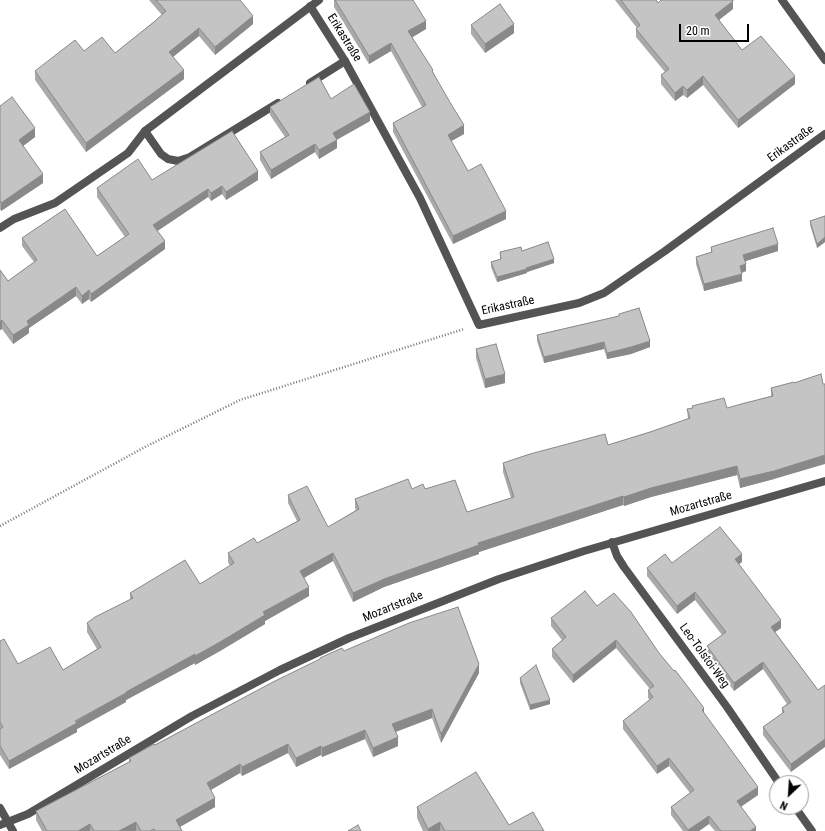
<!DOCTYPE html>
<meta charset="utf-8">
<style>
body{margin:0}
#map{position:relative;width:825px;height:831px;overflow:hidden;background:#fff;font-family:"Roboto Condensed",sans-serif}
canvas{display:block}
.north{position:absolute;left:769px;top:775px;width:40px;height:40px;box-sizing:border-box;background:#fff;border:1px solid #999;border-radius:50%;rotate:205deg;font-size:11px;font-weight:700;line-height:16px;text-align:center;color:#000}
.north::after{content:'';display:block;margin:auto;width:14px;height:18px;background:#000;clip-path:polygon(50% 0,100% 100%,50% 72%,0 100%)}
.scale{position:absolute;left:679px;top:24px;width:70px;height:18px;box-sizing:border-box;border:2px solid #000;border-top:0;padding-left:5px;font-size:12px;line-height:14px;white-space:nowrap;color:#000;-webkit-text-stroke:3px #fff;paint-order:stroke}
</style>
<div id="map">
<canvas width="825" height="831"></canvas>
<div class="north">N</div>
<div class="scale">20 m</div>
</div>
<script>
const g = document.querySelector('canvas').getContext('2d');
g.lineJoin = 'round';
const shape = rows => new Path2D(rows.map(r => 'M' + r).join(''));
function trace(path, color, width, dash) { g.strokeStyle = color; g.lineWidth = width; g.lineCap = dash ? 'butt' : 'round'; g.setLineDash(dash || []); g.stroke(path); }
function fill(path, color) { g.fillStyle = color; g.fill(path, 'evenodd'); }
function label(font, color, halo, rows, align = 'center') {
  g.font = font + ' "Roboto Condensed",sans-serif'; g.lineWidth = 4; g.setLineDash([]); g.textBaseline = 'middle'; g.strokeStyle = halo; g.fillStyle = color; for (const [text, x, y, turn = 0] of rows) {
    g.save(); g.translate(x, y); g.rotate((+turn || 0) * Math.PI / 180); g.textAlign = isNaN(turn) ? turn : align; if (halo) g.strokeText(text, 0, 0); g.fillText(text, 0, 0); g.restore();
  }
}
const path = shape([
 [0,526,145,447,240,400,464,329]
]);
const service = shape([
 [310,83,345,61],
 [145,131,161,154,168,159,178,161,190,157,278,103]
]);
const minor = shape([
 [310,6,345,61,420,198,479,325,579,303,604,293,665,251,825,134],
 [0,228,14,219,55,203,128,153,145,131,319,0],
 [612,542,617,556,624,567,727,707,779,783],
 [795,807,812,831],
 [0,808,13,831],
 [0,825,28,814,192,716,280,670,349,638,499,579,584,551,825,481]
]);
const tertiary = shape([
 [782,0,825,60]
]);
const wall = shape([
 [149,0,240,0,253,24,215,55,199,36,173,57,184,79,86,152,35,80,35,71,84,51,115,53,162,15],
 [334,0,413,0,426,29,412,37,433,72,464,134,451,141,468,171,506,219,453,244,393,132,393,123,422,107,391,51,369,64,334,7],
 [615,0,656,0,658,3,733,9,719,20,742,50,795,84,738,128,703,85,687,98,683,95,675,101,661,84,661,75,665,72,636,37,636,29,637,28],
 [471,25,514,33,485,53,471,34],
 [331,99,370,121,336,140,337,148,319,159,315,152,271,179,260,160,260,152,285,137,270,115,270,107],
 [0,106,35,137,23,146,43,183,1,211,0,209],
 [152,180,258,180,226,200,222,194,211,201,208,197,157,231,165,249,91,302,89,299,82,304,76,296,29,328,29,333,13,344,2,329,0,330,8,281,34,262,22,246,22,238,97,256,125,237,97,197,97,188],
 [825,216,825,242,817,248,810,225,810,221],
 [711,247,778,251,745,261,746,271,742,273,742,281,704,291,696,264,696,257,711,252],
 [522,251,554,263,527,272,527,273,497,282,491,267,491,262,500,259,500,252],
 [619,314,650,347,631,354,607,359,604,349,544,363,537,341,537,335,619,316],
 [476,349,505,383,485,388,476,358],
 [794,382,774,479,740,488,737,475,651,497,624,506,623,505,479,552,479,554,384,587,353,602,333,561,304,578,309,596,265,621,265,624,220,651,195,665,195,663,126,700,126,702,77,729,77,732,9,769,0,755,0,641,18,664,63,670,97,649,87,632,87,623,130,600,130,593,200,584,230,566,228,562,228,553,257,543,297,521,288,503,288,495,328,527,356,510,355,508,355,499,412,489,425,489,467,512,511,498,503,472,503,463,608,445,650,432,688,419,687,409,727,408,771,396,771,388],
 [742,562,739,564,781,628,775,632,818,690,791,772,763,735,763,727,782,714,782,708,787,704,763,669,734,691,707,654,707,646,722,635,695,600,677,614,647,576,647,568,672,563],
 [597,606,659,653,704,714,758,795,741,807,756,831,715,831,709,824,699,831,683,831,671,815,671,807,690,793,669,766,657,774,623,729,623,721,650,700,648,698,648,690,650,689,616,648,573,683,552,657,552,649,562,640,551,626,551,618],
 [344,651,479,673,441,743,432,718,396,732,398,746,373,757,365,739,322,757,321,755,296,767,288,753,242,776,240,773,211,790,215,807,180,827,182,831,42,831,36,820,36,811,129,762,129,758,320,660,320,658],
 [520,678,550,704,530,710,520,683],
 [417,807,509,825,544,831,423,831,417,818]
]);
const shadedWall = shape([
 [733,1,733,9,715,23,715,15],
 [253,16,253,24,215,55,215,47],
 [426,21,426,29,408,40,408,31],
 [514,24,514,33,485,53,485,44],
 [199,28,199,36,169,60,169,52],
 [391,43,391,51,369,64,369,56],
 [184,70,184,79,86,152,86,143],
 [703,76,703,85,687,98,687,90],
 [795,76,795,84,738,128,738,120],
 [683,86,683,95,675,101,675,93],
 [370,112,370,121,333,142,333,133],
 [464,125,464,134,448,143,448,135],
 [35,128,35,137,19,149,19,140],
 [337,140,337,148,319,159,319,150],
 [315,144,315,152,271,179,271,170],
 [258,171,258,180,226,200,226,192],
 [43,174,43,183,1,211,1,203],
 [222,186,222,194,211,201,211,193],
 [208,189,208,197,153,234,153,225],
 [506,211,506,219,453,244,453,236],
 [825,237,825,242,817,248,817,244],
 [165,241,165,249,91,302,91,294],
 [778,244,778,251,743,262,743,255],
 [554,259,554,263,527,272,527,273,497,282,497,277],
 [746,264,746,271,740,273,740,266],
 [742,274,742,281,704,291,704,284],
 [76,287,76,296,29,328,29,333,13,344,13,335,27,321],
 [89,290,89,299,82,304,82,296],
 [2,320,2,329,0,330,0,322],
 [650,341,650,347,631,354,607,359,607,353],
 [604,342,604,349,544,363,544,357],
 [505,374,505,383,485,388,485,379],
 [825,455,825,464,774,479,740,488,740,479],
 [737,466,737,475,651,497,624,506,624,497,651,488],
 [623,496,623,505,479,552,479,554,384,587,353,602,353,593,384,579,478,543],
 [333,553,333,561,300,580,300,571],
 [742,554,742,562,735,567,735,559],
 [309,587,309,596,265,621,265,624,220,651,195,665,195,656,263,612],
 [695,592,695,600,677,614,677,606],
 [781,620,781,628,771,635,771,627],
 [616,640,616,648,573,683,573,675],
 [195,654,195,663,126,700,126,702,77,729,77,732,9,769,9,761,126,692],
 [763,662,763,669,734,691,734,683],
 [479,664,479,673,441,743,441,734],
 [550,700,550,704,530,710,530,705],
 [704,708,704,716,702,710],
 [432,709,432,718,392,733,392,724],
 [365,730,365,739,322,757,322,748],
 [398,737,398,746,373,757,373,748],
 [825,739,825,747,791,772,791,764],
 [288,744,288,753,242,776,242,767],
 [321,746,321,755,296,767,296,758],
 [669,758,669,766,657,774,657,766],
 [240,764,240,773,207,792,207,783],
 [758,787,758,795,737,809,737,801],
 [215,798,215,807,176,829,176,820],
 [709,816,709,824,699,831,688,831,688,830],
 [136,822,136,831,119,831],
 [440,822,440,831,428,831,428,829],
 [90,824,90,831,78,831],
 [756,827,756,831,750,831]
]);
const building = shape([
 [156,0,240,0,253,16,215,47,199,28,169,52,184,70,86,143,35,71,75,40,84,51,102,37,115,53,154,22,166,11,156,0],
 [335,0,413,0,426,21,408,31,433,70,432,71,451,104,464,125,448,135,468,171,481,164,506,211,453,236,393,123,426,105,391,43,369,56,335,0],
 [621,0,656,0,658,3,661,0,733,0,733,1,715,15,742,50,761,36,795,76,738,120,703,76,687,90,683,86,675,93,661,75,669,69,636,29,640,25,621,0],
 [500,4,514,24,485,44,471,25,500,4],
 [319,77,331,99,354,84,370,112,333,133,337,140,319,150,315,144,271,170,260,152,289,135,270,107,319,77],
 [12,97,35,128,19,140,43,174,1,203,0,200,0,106,12,97],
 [232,131,258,171,226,192,222,186,211,193,208,189,153,225,165,241,91,294,89,290,82,296,76,287,27,321,29,325,13,335,2,320,0,322,0,270,8,281,37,260,22,238,65,209,97,256,129,234,97,188,138,159,152,180,232,131],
 [825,216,825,237,817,244,810,221,825,216],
 [773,228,778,244,743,255,746,264,740,266,742,274,704,284,696,257,712,252,711,247,773,228],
 [548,242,554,259,526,268,527,269,497,277,491,262,501,259,500,252,521,247,522,251,548,242],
 [639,308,650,341,631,347,607,353,604,342,544,357,537,335,619,316,619,314,639,308],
 [496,344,505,374,485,379,476,349,496,344],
 [821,374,823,384,825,384,825,455,774,471,740,479,737,466,651,488,624,497,623,496,478,543,479,545,384,579,353,593,333,553,300,571,309,587,263,612,265,615,220,642,195,656,195,654,126,692,126,693,75,721,77,723,9,761,0,746,0,729,3,727,0,722,0,641,4,639,18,664,50,647,63,670,101,647,87,623,95,617,133,598,130,593,185,560,200,584,234,563,228,553,254,538,257,543,300,520,288,495,307,486,328,527,359,509,355,499,408,479,412,489,423,484,425,489,455,480,467,512,514,497,503,463,530,454,605,434,608,445,650,432,690,418,687,409,693,408,692,406,724,398,727,408,745,403,773,396,771,388,794,382,794,383,821,374],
 [720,527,742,554,735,559,781,620,771,627,818,690,825,685,825,739,791,764,763,727,784,712,782,708,791,702,763,662,734,683,707,646,726,632,695,592,677,606,647,568,665,554,672,563,720,527],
 [585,591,597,606,614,593,631,612,659,653,674,671,675,670,704,708,702,710,758,787,737,801,756,827,750,831,721,831,709,816,688,830,671,807,694,790,669,758,657,766,623,721,653,697,648,690,654,686,616,640,573,675,552,649,566,637,551,618,585,591],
 [458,607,479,664,441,734,432,709,392,724,398,737,373,748,365,730,322,748,321,746,296,758,288,744,242,767,240,764,207,783,215,798,176,820,182,831,155,831,154,829,150,831,141,831,136,822,119,831,94,831,90,824,78,831,47,831,36,811,131,761,129,758,154,744,155,745,273,682,320,659,320,658,342,648,344,651,409,623,458,607],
 [536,665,550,700,530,705,520,678,536,665],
 [476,772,509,825,533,812,544,831,445,831,440,822,428,829,417,807,476,772],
 [358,825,361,831,348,831,358,825]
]);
const streetNames = [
 ["Erikastraße",344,38,58],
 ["Erikastraße",791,144,-36],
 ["Erikastraße",508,306,-12],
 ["Mozartstraße",701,504,-16],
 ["Mozartstraße",393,607,-22],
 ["Leo-Tolstoi-Weg",704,656,54],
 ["Mozartstraße",103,755,-31]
];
trace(path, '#767676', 2.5, [1, 2]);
trace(service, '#545454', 8);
trace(minor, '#545454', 8);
trace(tertiary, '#545454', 8);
fill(wall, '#a9a9a9');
fill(shadedWall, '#898989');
fill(building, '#c4c4c4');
trace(building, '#898989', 1);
label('12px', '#000', '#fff', streetNames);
</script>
